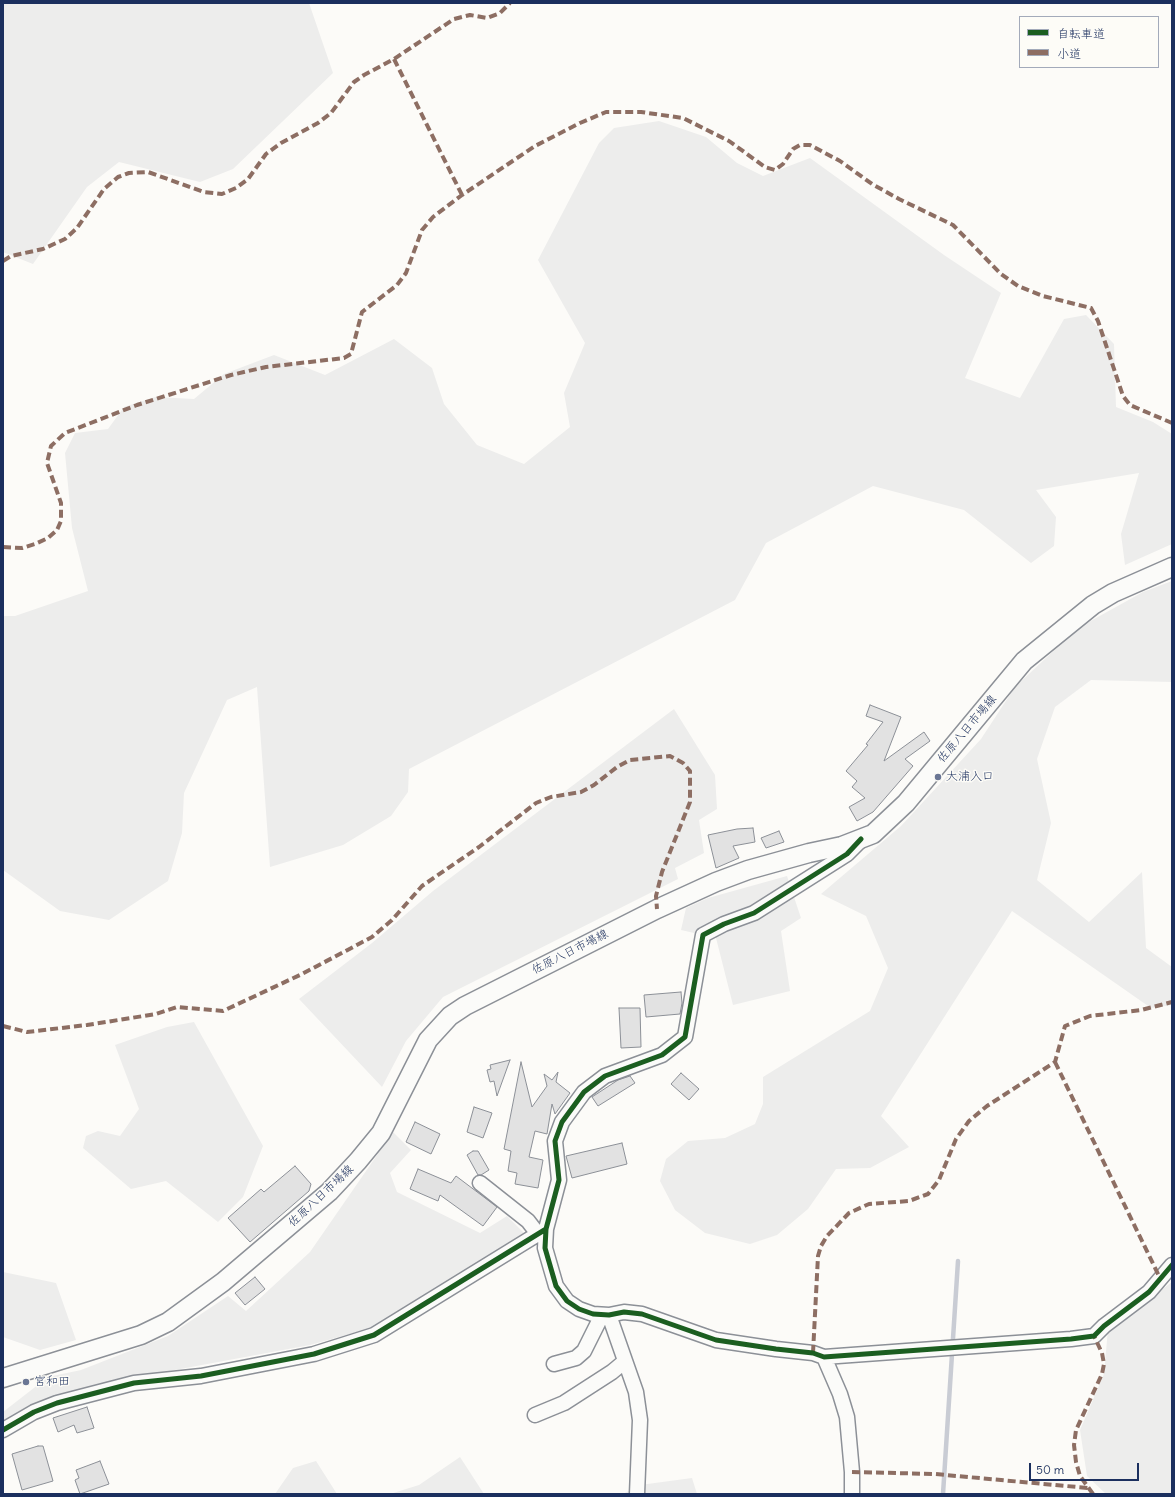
<!DOCTYPE html>
<meta charset="utf-8">
<style>
body{margin:0}
#map{position:relative;width:1175px;height:1497px;overflow:hidden;background:#fcfbf8;font-family:Delius,"Klee One",sans-serif}
canvas{display:block}
.frame{position:absolute;inset:0;border:4px solid #1b2f5e;pointer-events:none}
.legend{position:absolute;left:1019px;top:16px;width:140px;height:52px;box-sizing:border-box;background:#fdfcf7;border:1px solid #a3aaba;margin:0;padding:5px 7px;list-style:none;font-size:12px;color:#1b2f5e}
.legend li{display:flex;align-items:center;gap:8px;height:20px}
.legend b{width:20px;border:1px solid #a3aaba}
.scale{position:absolute;left:1029px;top:1463px;width:110px;height:18px;box-sizing:border-box;border:2px solid #1b2f5e;border-top:0;padding-left:5px;font-size:12px;line-height:14px;white-space:nowrap;color:#1b2f5e;-webkit-text-stroke:3px #fdfcf7;paint-order:stroke}
</style>
<div id="map">
<canvas width="1175" height="1497"></canvas>
<div class="frame"></div>
<ul class="legend">
<li><b style="height:5px;background:#1b5e20"></b>自転車道</li>
<li><b style="height:5px;background:#8d6e63"></b>小道</li>
</ul>
<div class="scale">50 m</div>
</div>
<script>
const g = document.querySelector('canvas').getContext('2d');
g.lineJoin = 'round';
function fill(path, color) { g.fillStyle = color; g.fill(path, 'evenodd'); }
const shape = rows => new Path2D(rows.map(r => 'M' + r).join(''));
function trace(path, color, width, dash) { g.strokeStyle = color; g.lineWidth = width; g.lineCap = dash ? 'butt' : 'round'; g.setLineDash(dash || []); g.stroke(path); }
function label(font, color, halo, rows, align = 'center') {
  g.font = font + ' Delius,"Klee One",sans-serif'; g.lineWidth = 3; g.setLineDash([]); g.textBaseline = 'middle'; g.strokeStyle = halo; g.fillStyle = color; for (const [text, x, y, turn = 0] of rows) {
    g.save(); g.translate(x, y); g.rotate((+turn || 0) * Math.PI / 180); g.textAlign = isNaN(turn) ? turn : align; if (halo) g.strokeText(text, 0, 0); g.fillText(text, 0, 0); g.restore();
  }
}
const green = shape([
 [3,3,309,3,333,73,233,169,200,182,119,162,87,187,33,264,3,252],
 [659,121,706,137,737,163,763,176,810,158,944,255,1001,293,965,378,1020,398,1064,319,1086,315,1114,344,1116,407,1153,422,1172,434,1172,544,1125,565,1121,534,1139,473,1036,490,1056,517,1054,546,1031,563,964,510,873,486,766,543,735,600,409,769,408,792,391,816,343,845,270,867,257,687,227,700,184,793,182,833,168,881,109,920,60,911,3,870,3,616,15,616,88,591,72,528,65,453,75,433,108,429,124,407,155,397,194,399,224,374,274,355,325,375,394,339,432,368,444,404,477,445,524,464,570,427,564,393,585,343,538,260,599,143,614,128],
 [1172,581,1172,682,1091,680,1055,707,1037,759,1051,823,1037,880,1089,922,1142,872,1146,948,1172,967,1172,1005,1151,1008,1012,911,881,1116,909,1147,870,1168,836,1169,808,1209,777,1235,750,1244,705,1233,675,1210,660,1181,666,1159,688,1141,725,1138,755,1124,763,1104,763,1077,870,1011,888,968,866,916,821,894,901,826,981,739,1015,687,1078,628,1143,592],
 [674,709,715,775,717,809,699,820,704,853,675,868,678,879,443,997,406,1041,382,1087,299,999,372,943,433,891],
 [787,876,801,918,781,931,790,991,733,1005,716,938,681,930,686,908,708,898],
 [194,1022,263,1146,243,1197,218,1222,166,1181,131,1189,83,1148,86,1136,98,1131,120,1136,139,1109,115,1045,167,1027],
 [393,1132,411,1150,390,1173,397,1192,480,1233,507,1216,525,1234,375,1327,310,1345,137,1377,3,1425,3,1412,48,1377,81,1370,168,1336,228,1296,246,1311,310,1252],
 [3,1272,56,1283,76,1340,40,1350,3,1337],
 [1172,1282,1172,1494,1106,1494,1087,1476,1080,1430,1104,1374,1108,1329],
 [460,1457,484,1494,390,1494,419,1485],
 [316,1461,337,1494,275,1494,293,1468],
 [692,1478,697,1494,623,1494,640,1485]
]);
const stream = shape([
 [943,1494,958,1261]
]);
const building = shape([
 [870,705,901,717,884,761,924,732,930,741,905,759,913,766,873,812,857,821,849,807,865,798,852,787,857,781,846,771,868,745,866,744,883,722,866,716,870,705],
 [753,828,755,842,733,846,739,858,716,868,708,835,737,829,753,828],
 [779,831,784,842,766,848,761,838,779,831],
 [681,992,682,1003,680,1014,646,1017,644,995,681,992],
 [619,1008,640,1008,641,1047,621,1048,619,1008],
 [510,1060,497,1096,494,1081,490,1082,487,1070,491,1069,490,1065,510,1060],
 [521,1062,532,1107,547,1086,544,1074,552,1080,558,1072,556,1082,570,1093,555,1114,552,1104,547,1134,535,1131,529,1157,543,1160,538,1188,515,1184,517,1173,508,1171,511,1151,504,1149,521,1062],
 [681,1073,699,1089,689,1100,671,1084,681,1073],
 [630,1076,635,1083,598,1106,592,1097,618,1080,630,1076],
 [474,1107,492,1113,483,1138,467,1132,474,1107],
 [415,1122,440,1134,431,1154,406,1142,415,1122],
 [622,1143,627,1164,572,1178,566,1156,622,1143],
 [473,1151,478,1151,489,1170,481,1175,478,1175,467,1155,473,1151],
 [295,1166,311,1184,309,1191,250,1242,228,1218,261,1189,264,1192,295,1166],
 [418,1169,451,1183,456,1176,497,1207,483,1226,440,1195,438,1201,410,1189,418,1169],
 [255,1277,265,1289,245,1305,235,1293,255,1277],
 [87,1407,94,1428,77,1433,74,1425,58,1432,53,1418,87,1407],
 [38,1446,43,1446,53,1481,22,1490,12,1454,38,1446],
 [100,1461,109,1484,80,1494,75,1480,79,1478,76,1470,100,1461]
]);
const minor = shape([
 [861,840,847,854,754,913,724,924,703,935,685,1037,662,1055,605,1076,584,1092,562,1122,555,1141,559,1180,546,1229,545,1248,556,1286,567,1301,579,1309,593,1314,609,1315,624,1312,642,1314,716,1340,776,1349,813,1353,824,1357,1071,1339,1094,1336,1104,1326,1149,1292,1172,1265],
 [480,1183,528,1221,538,1234],
 [609,1315,636,1392,640,1420,637,1494],
 [824,1357,840,1394,847,1417,852,1472,852,1494],
 [554,1364,576,1358,584,1351,602,1315],
 [535,1415,564,1403,612,1372,624,1362],
 [3,1430,34,1412,57,1403,134,1383,201,1376,314,1354,374,1335,546,1229]
]);
const major = shape([
 [3,1378,141,1335,168,1322,223,1282,329,1192,358,1161,381,1133,428,1040,450,1016,465,1006,657,909,716,882,748,870,809,853,842,846,873,834,906,803,1024,661,1093,605,1113,593,1172,567]
]);
const quiet = shape([
 [394,59,462,195],
 [3,261,11,256,43,249,65,239,77,228,104,189,118,177,129,173,148,172,204,192,222,194,236,188,248,179,266,154,281,143,318,123,331,113,354,82,364,75,394,59,454,19,470,15,487,18,500,13,510,3],
 [3,547,22,548,35,544,48,538,57,530,61,521,61,503,47,463,51,446,65,433,137,405,231,375,266,367,344,358,351,354,362,312,397,285,406,273,422,230,433,217,462,195,535,146,580,123,606,112,641,112,683,118,729,141,765,167,775,170,783,164,793,149,800,145,810,145,840,161,872,184,899,199,953,225,1001,274,1018,286,1043,296,1091,308,1098,321,1123,396,1130,405,1172,423],
 [3,1026,27,1032,87,1025,156,1014,177,1007,223,1011,302,974,372,937,392,920,422,886,479,847,536,803,551,797,581,792,594,785,617,767,630,760,670,756,683,763,690,771,690,802,662,872,656,896,657,909],
 [1055,1062,1160,1278],
 [813,1353,818,1256,821,1246,827,1236,849,1213,869,1204,909,1201,928,1194,939,1180,956,1139,969,1121,987,1106,1055,1062,1065,1026,1090,1016,1141,1010,1172,1002],
 [852,1472,935,1474,1088,1488],
 [1093,1494,1080,1476,1076,1462,1074,1445,1076,1430,1102,1374,1104,1364,1102,1353,1094,1336]
]);
const cycleway = shape([
 [861,839,847,854,754,913,724,924,703,935,685,1037,662,1055,605,1076,584,1092,562,1122,555,1141,559,1180,546,1229,545,1248,556,1286,567,1301,579,1309,593,1314,609,1315,624,1312,642,1314,716,1340,776,1349,813,1353,824,1357,1071,1339,1094,1336,1104,1326,1149,1292,1172,1265],
 [3,1430,34,1412,57,1403,134,1383,201,1376,314,1354,374,1335,546,1229]
]);
const markers = [
 [938,777,4,"#6a7694"],
 [26,1382,4,"#6a7694"]
];
const streetNames = [
 ["佐原八日市場線",967,729,-50],
 ["佐原八日市場線",570,952,-27],
 ["佐原八日市場線",321,1196,-43]
];
const poiNames = [
 ["大浦入口",946,777],
 ["宮和田",34,1382]
];
fill(green, '#ededec');
trace(stream, '#c9ccd4', 4.5);
fill(building, '#e2e2e2');
trace(building, '#8c9097', 1);
trace(minor, '#8c9097', 17);
trace(major, '#8c9097', 21);
trace(minor, '#fbfbf9', 14);
trace(major, '#fbfbf9', 18);
trace(quiet, '#8d6e63', 4, [8, 4]);
trace(cycleway, '#1b5e20', 5);
for (const [x, y, r, color] of markers) { const dot = new Path2D(); dot.arc(x, y, r, 0, 2 * Math.PI); g.fillStyle = color; g.fill(dot); trace(dot, '#fdfcf7', 1.5); }
label('12px', '#1b2f5e', '#fdfcf7', streetNames);
label('12px', '#1b2f5e', '#fdfcf7', poiNames, 'left');
</script>
